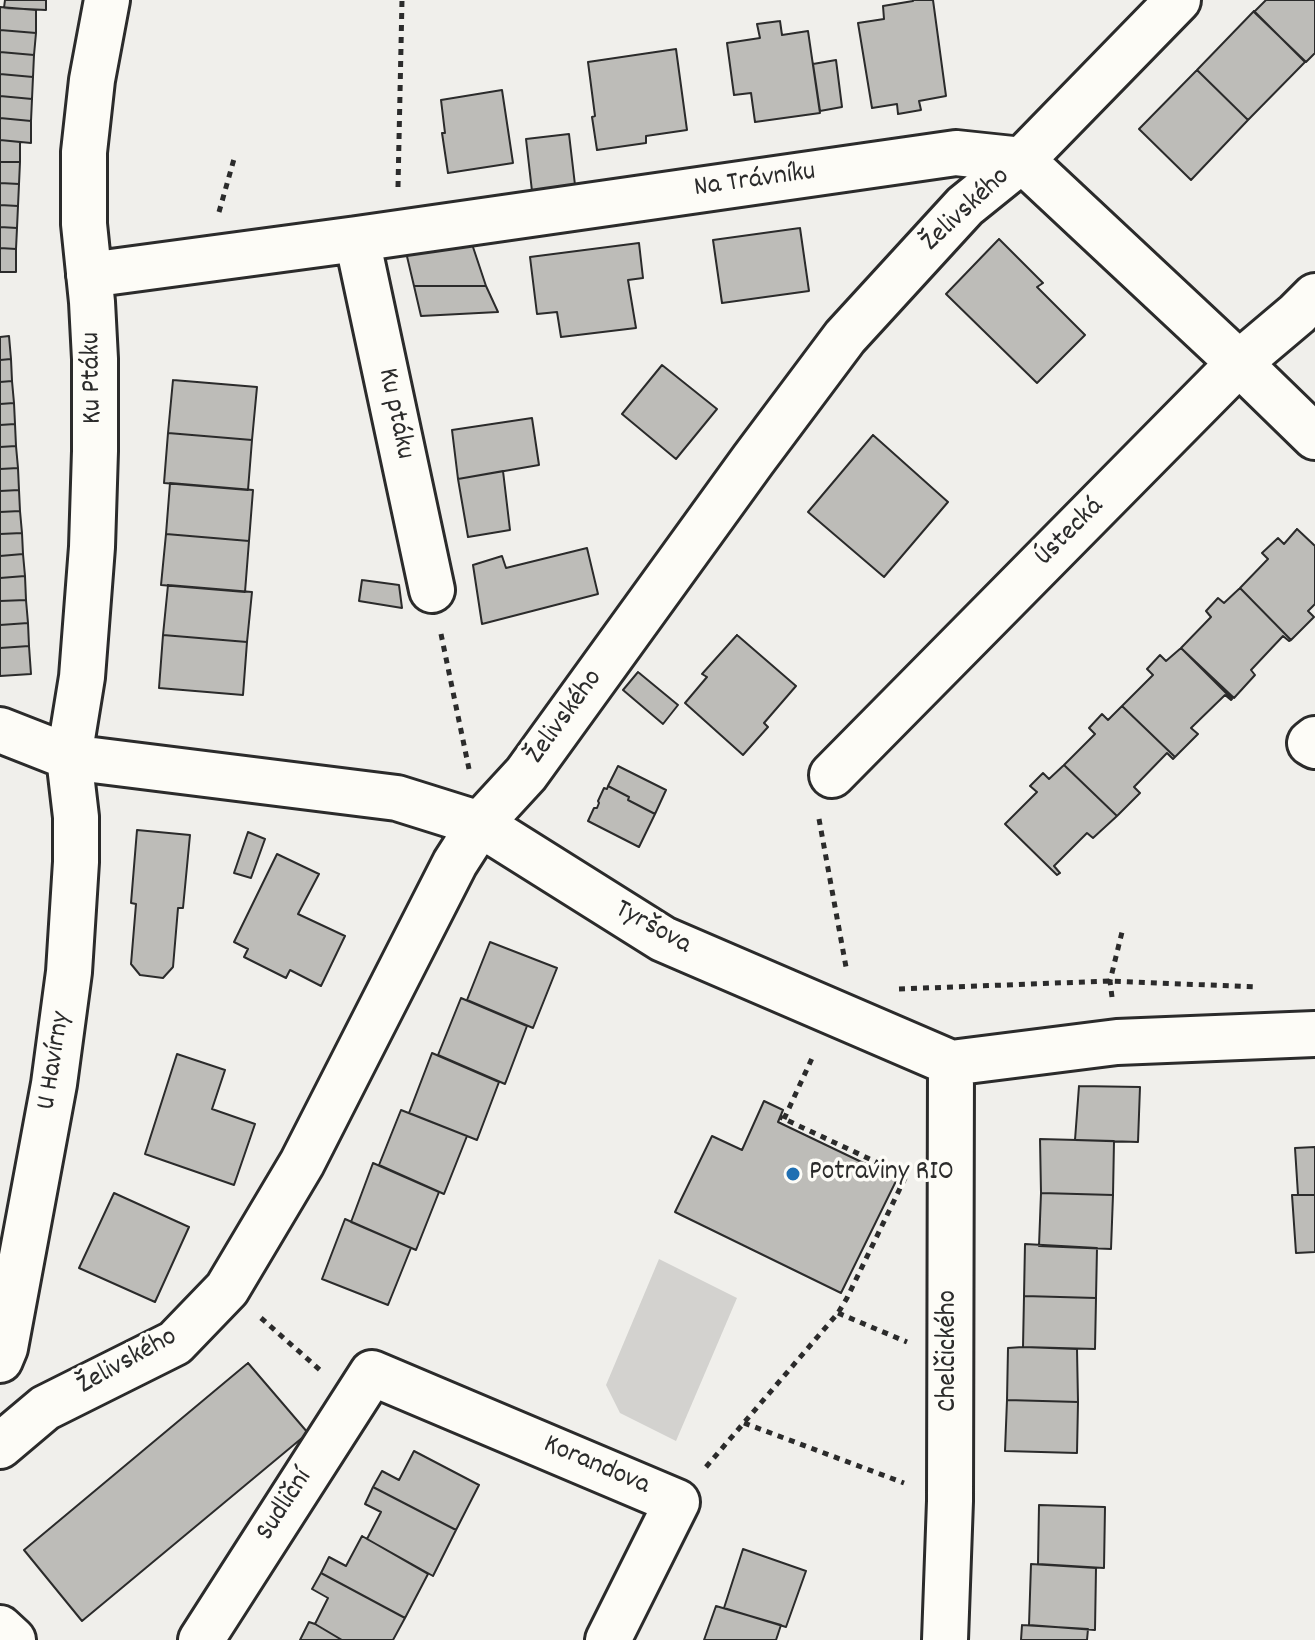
<!DOCTYPE html>
<meta charset="utf-8">
<style>
body{margin:0}
canvas{display:block;background:#f0efeb}
</style>
<canvas width="1315" height="1640"></canvas>
<script>
const g = document.querySelector('canvas').getContext('2d');
g.lineJoin = 'round';
function fill(path, color) { g.fillStyle = color; g.fill(path, 'evenodd'); }
const shape = rows => new Path2D(rows.map(r => 'M' + r).join(''));
function trace(path, color, width, dash) { g.strokeStyle = color; g.lineWidth = width; g.lineCap = dash ? 'butt' : 'round'; g.setLineDash(dash || []); g.stroke(path); }
function label(font, color, halo, rows, align = 'center') {
  g.font = font + ' Dekko,sans-serif'; g.lineWidth = 7; g.setLineDash([]); g.textBaseline = 'middle'; g.strokeStyle = halo; g.fillStyle = color; for (const [text, x, y, turn = 0] of rows) {
    g.save(); g.translate(x, y); g.rotate((+turn || 0) * Math.PI / 180); g.textAlign = isNaN(turn) ? turn : align; if (halo) g.strokeText(text, 0, 0); g.fillText(text, 0, 0); g.restore();
  }
}
const green = shape([
 [659,1259,737,1298,676,1441,620,1413,606,1385]
]);
const building = shape([
 [5,0,46,0,46,10,4,8,5,0],
 [913,0,933,0,946,96,919,101,921,110,898,114,897,104,872,108,858,23,884,19,883,6,913,1,913,0],
 [1266,0,1315,0,1315,53,1306,62,1254,12,1266,0],
 [0,7,36,10,36,33,0,30,0,7],
 [1254,11,1305,62,1248,120,1197,70,1254,11],
 [780,21,782,35,808,31,820,113,755,122,751,93,734,95,727,43,760,38,757,24,780,21],
 [0,30,36,33,34,55,0,52,0,30],
 [676,49,687,130,646,136,646,143,597,150,592,117,595,116,588,62,676,49],
 [0,52,34,55,33,77,0,74,0,52],
 [836,60,842,107,820,111,813,64,836,60],
 [1197,70,1248,120,1191,180,1139,129,1197,70],
 [0,74,33,77,32,99,0,96,0,74],
 [502,90,513,163,448,173,442,133,445,133,441,100,502,90],
 [0,96,32,99,31,121,0,118,0,96],
 [0,118,31,121,31,143,0,140,0,118],
 [569,134,575,185,532,191,526,139,569,134],
 [0,140,20,142,20,162,0,162,0,140],
 [0,162,20,162,19,184,0,183,0,162],
 [0,183,19,184,18,206,0,205,0,183],
 [0,205,18,206,17,228,0,227,0,205],
 [0,227,17,228,16,249,0,248,0,227],
 [800,228,809,291,722,303,713,240,800,228],
 [470,238,486,286,414,286,405,248,470,238],
 [999,239,1043,283,1037,287,1085,335,1037,383,946,294,999,239],
 [639,243,643,278,628,280,636,328,561,337,557,312,537,314,530,257,639,243],
 [0,248,16,249,16,272,0,272,0,248],
 [414,286,486,286,498,312,421,316,414,286],
 [9,336,11,359,0,360,0,337,9,336],
 [11,359,12,381,0,382,0,360,11,359],
 [662,365,717,409,676,459,622,414,662,365],
 [173,380,257,387,252,440,168,433,173,380],
 [12,381,14,403,0,404,0,382,12,381],
 [14,403,15,424,0,425,0,404,14,403],
 [532,418,539,465,458,479,452,430,532,418],
 [15,424,16,446,0,447,0,425,15,424],
 [168,433,252,440,248,490,164,483,168,433],
 [873,435,948,502,884,577,808,512,873,435],
 [16,446,18,468,0,469,0,447,16,446],
 [18,468,19,490,0,491,0,469,18,468],
 [503,471,510,530,468,537,458,479,503,471],
 [170,483,253,490,249,541,166,534,170,483],
 [19,490,20,511,0,512,0,491,19,490],
 [20,511,22,533,0,534,0,512,20,511],
 [1297,529,1315,546,1315,604,1308,611,1314,617,1291,640,1240,588,1268,559,1262,553,1278,538,1284,544,1297,529],
 [22,533,23,554,0,556,0,534,22,533],
 [166,534,249,541,245,592,161,585,166,534],
 [587,548,598,594,482,624,473,565,502,556,506,568,587,548],
 [23,554,25,576,0,578,0,556,23,554],
 [25,576,26,600,0,601,0,578,25,576],
 [362,580,399,585,402,608,359,601,362,580],
 [168,585,252,592,247,642,163,635,168,585],
 [1240,588,1291,640,1289,641,1283,636,1251,670,1255,675,1234,698,1181,648,1211,617,1206,611,1218,598,1224,603,1240,588],
 [26,600,28,623,0,625,0,601,26,600],
 [28,623,29,646,0,648,0,625,28,623],
 [163,635,247,642,243,695,159,688,163,635],
 [737,635,796,686,764,723,768,727,743,755,685,703,707,677,702,674,737,635],
 [29,646,31,674,0,676,0,648,29,646],
 [1181,648,1232,699,1231,700,1225,695,1191,728,1198,734,1175,757,1122,706,1153,675,1147,669,1160,655,1166,661,1181,648],
 [638,672,678,705,663,724,623,690,638,672],
 [1122,706,1175,757,1173,759,1167,753,1134,787,1140,793,1117,816,1064,765,1095,734,1089,728,1102,714,1108,720,1122,706],
 [1064,765,1117,816,1093,838,1087,833,1054,866,1060,873,1057,875,1005,824,1037,792,1030,786,1043,773,1049,779,1064,765],
 [618,766,666,790,655,814,628,800,629,797,608,786,618,766],
 [608,786,629,797,628,800,655,814,639,847,588,821,594,808,597,808,599,803,598,801,604,788,607,789,608,786],
 [137,830,190,835,183,908,178,908,173,967,163,978,140,975,131,964,136,904,131,903,137,830],
 [248,832,265,839,251,878,234,873,248,832],
 [277,854,319,874,298,914,345,936,321,986,290,970,286,978,244,957,248,949,234,942,277,854],
 [490,942,557,968,533,1028,467,1000,490,942],
 [461,998,527,1026,505,1084,438,1055,461,998],
 [432,1053,499,1082,477,1140,409,1113,432,1053],
 [177,1054,225,1070,212,1109,255,1124,234,1185,145,1154,177,1054],
 [1079,1086,1140,1087,1138,1142,1075,1140,1079,1086],
 [764,1101,783,1110,778,1122,897,1179,841,1293,675,1212,712,1136,742,1150,764,1101],
 [401,1110,467,1136,444,1194,379,1165,401,1110],
 [1040,1139,1114,1141,1113,1195,1041,1193,1040,1139],
 [1315,1147,1315,1195,1298,1195,1295,1148,1315,1147],
 [373,1163,439,1192,416,1250,351,1222,373,1163],
 [114,1193,189,1227,155,1302,79,1268,114,1193],
 [1041,1193,1113,1195,1111,1249,1039,1246,1041,1193],
 [1292,1195,1315,1195,1315,1252,1296,1253,1292,1195],
 [345,1219,411,1248,388,1305,322,1279,345,1219],
 [1025,1244,1097,1248,1096,1298,1024,1296,1025,1244],
 [1024,1296,1096,1298,1095,1349,1023,1347,1024,1296],
 [1023,1347,1077,1349,1078,1402,1007,1400,1008,1348,1023,1347],
 [248,1363,308,1433,82,1621,24,1550,248,1363],
 [1007,1400,1078,1402,1077,1453,1005,1451,1007,1400],
 [414,1451,479,1485,456,1530,373,1487,382,1471,399,1480,414,1451],
 [373,1487,456,1530,433,1576,367,1539,381,1512,365,1504,373,1487],
 [1039,1505,1105,1507,1104,1568,1038,1564,1039,1505],
 [362,1536,428,1574,405,1618,321,1573,329,1557,346,1566,362,1536],
 [743,1549,806,1571,786,1627,724,1608,743,1549],
 [1031,1564,1096,1568,1095,1630,1029,1625,1031,1564],
 [321,1573,405,1618,393,1640,342,1640,315,1624,328,1598,312,1589,321,1573],
 [716,1606,781,1625,776,1640,704,1640,716,1606],
 [309,1622,315,1624,342,1640,300,1640,309,1622],
 [1022,1625,1088,1629,1087,1640,1021,1640,1022,1625]
]);
const path = shape([
 [398,187,402,0],
 [219,212,234,159],
 [441,634,469,769],
 [819,819,846,967],
 [899,989,1110,981,1257,987],
 [1112,997,1110,981,1123,928],
 [784,1119,814,1054],
 [838,1313,907,1342],
 [261,1318,320,1370],
 [744,1423,904,1483],
 [706,1467,838,1313,847,1298,906,1176,780,1117]
]);
const street = shape([
 [357,239,432,590],
 [89,275,357,239,956,153,1022,160,1239,363,1315,437],
 [0,730,69,757,397,798,480,824,663,939,951,1063,1117,1042,1315,1034],
 [1315,739,1310,743,1315,746],
 [832,775,1239,363,1297,314,1315,296],
 [0,1360,5,1348,54,1084,69,972,76,862,76,817,69,757,82,677,92,547,95,451,95,359,92,302,84,224,84,152,92,80,107,0],
 [0,1446,45,1408,175,1343,227,1289,302,1163,455,863,480,824,526,774,753,460,845,337,965,206,1022,160,1178,0],
 [0,1628,13,1640],
 [201,1640,372,1373,677,1502,608,1640],
 [945,1640,950,1501,951,1063]
]);
const markers = [
 [793,1174,8,"#1f6fb2"]
];
const streetNames = [
 ["Na Trávníku",755,182,-8],
 ["Želivského",967,211,-43],
 ["Ku Ptáku",94,378,-91],
 ["Ku ptáku",394,414,78],
 ["Ústecká",1071,533,-45],
 ["Želivského",566,718,-54],
 ["Tyršova",652,929,29],
 ["U Havírny",56,1061,-81],
 ["Chelčického",950,1351,-90],
 ["Želivského",128,1363,-29],
 ["Korandova",596,1467,23],
 ["Sudliční",286,1506,-57]
];
const poiNames = [
 ["Potraviny RIO",809,1174]
];
fill(green, '#d3d2cf');
fill(building, '#bdbcb8');
trace(building, '#2b2b2b', 2);
trace(street, '#2b2b2b', 50);
trace(path, '#2b2b2b', 5, [6, 6]);
trace(street, '#fdfcf7', 44);
for (const [x, y, r, color] of markers) { const dot = new Path2D(); dot.arc(x, y, r, 0, 2 * Math.PI); g.fillStyle = color; g.fill(dot); trace(dot, '#fdfcf7', 3); }
label('28px', '#2b2b2b', '#fdfcf7', streetNames);
label('28px', '#2b2b2b', '#fdfcf7', poiNames, 'left');
</script>
